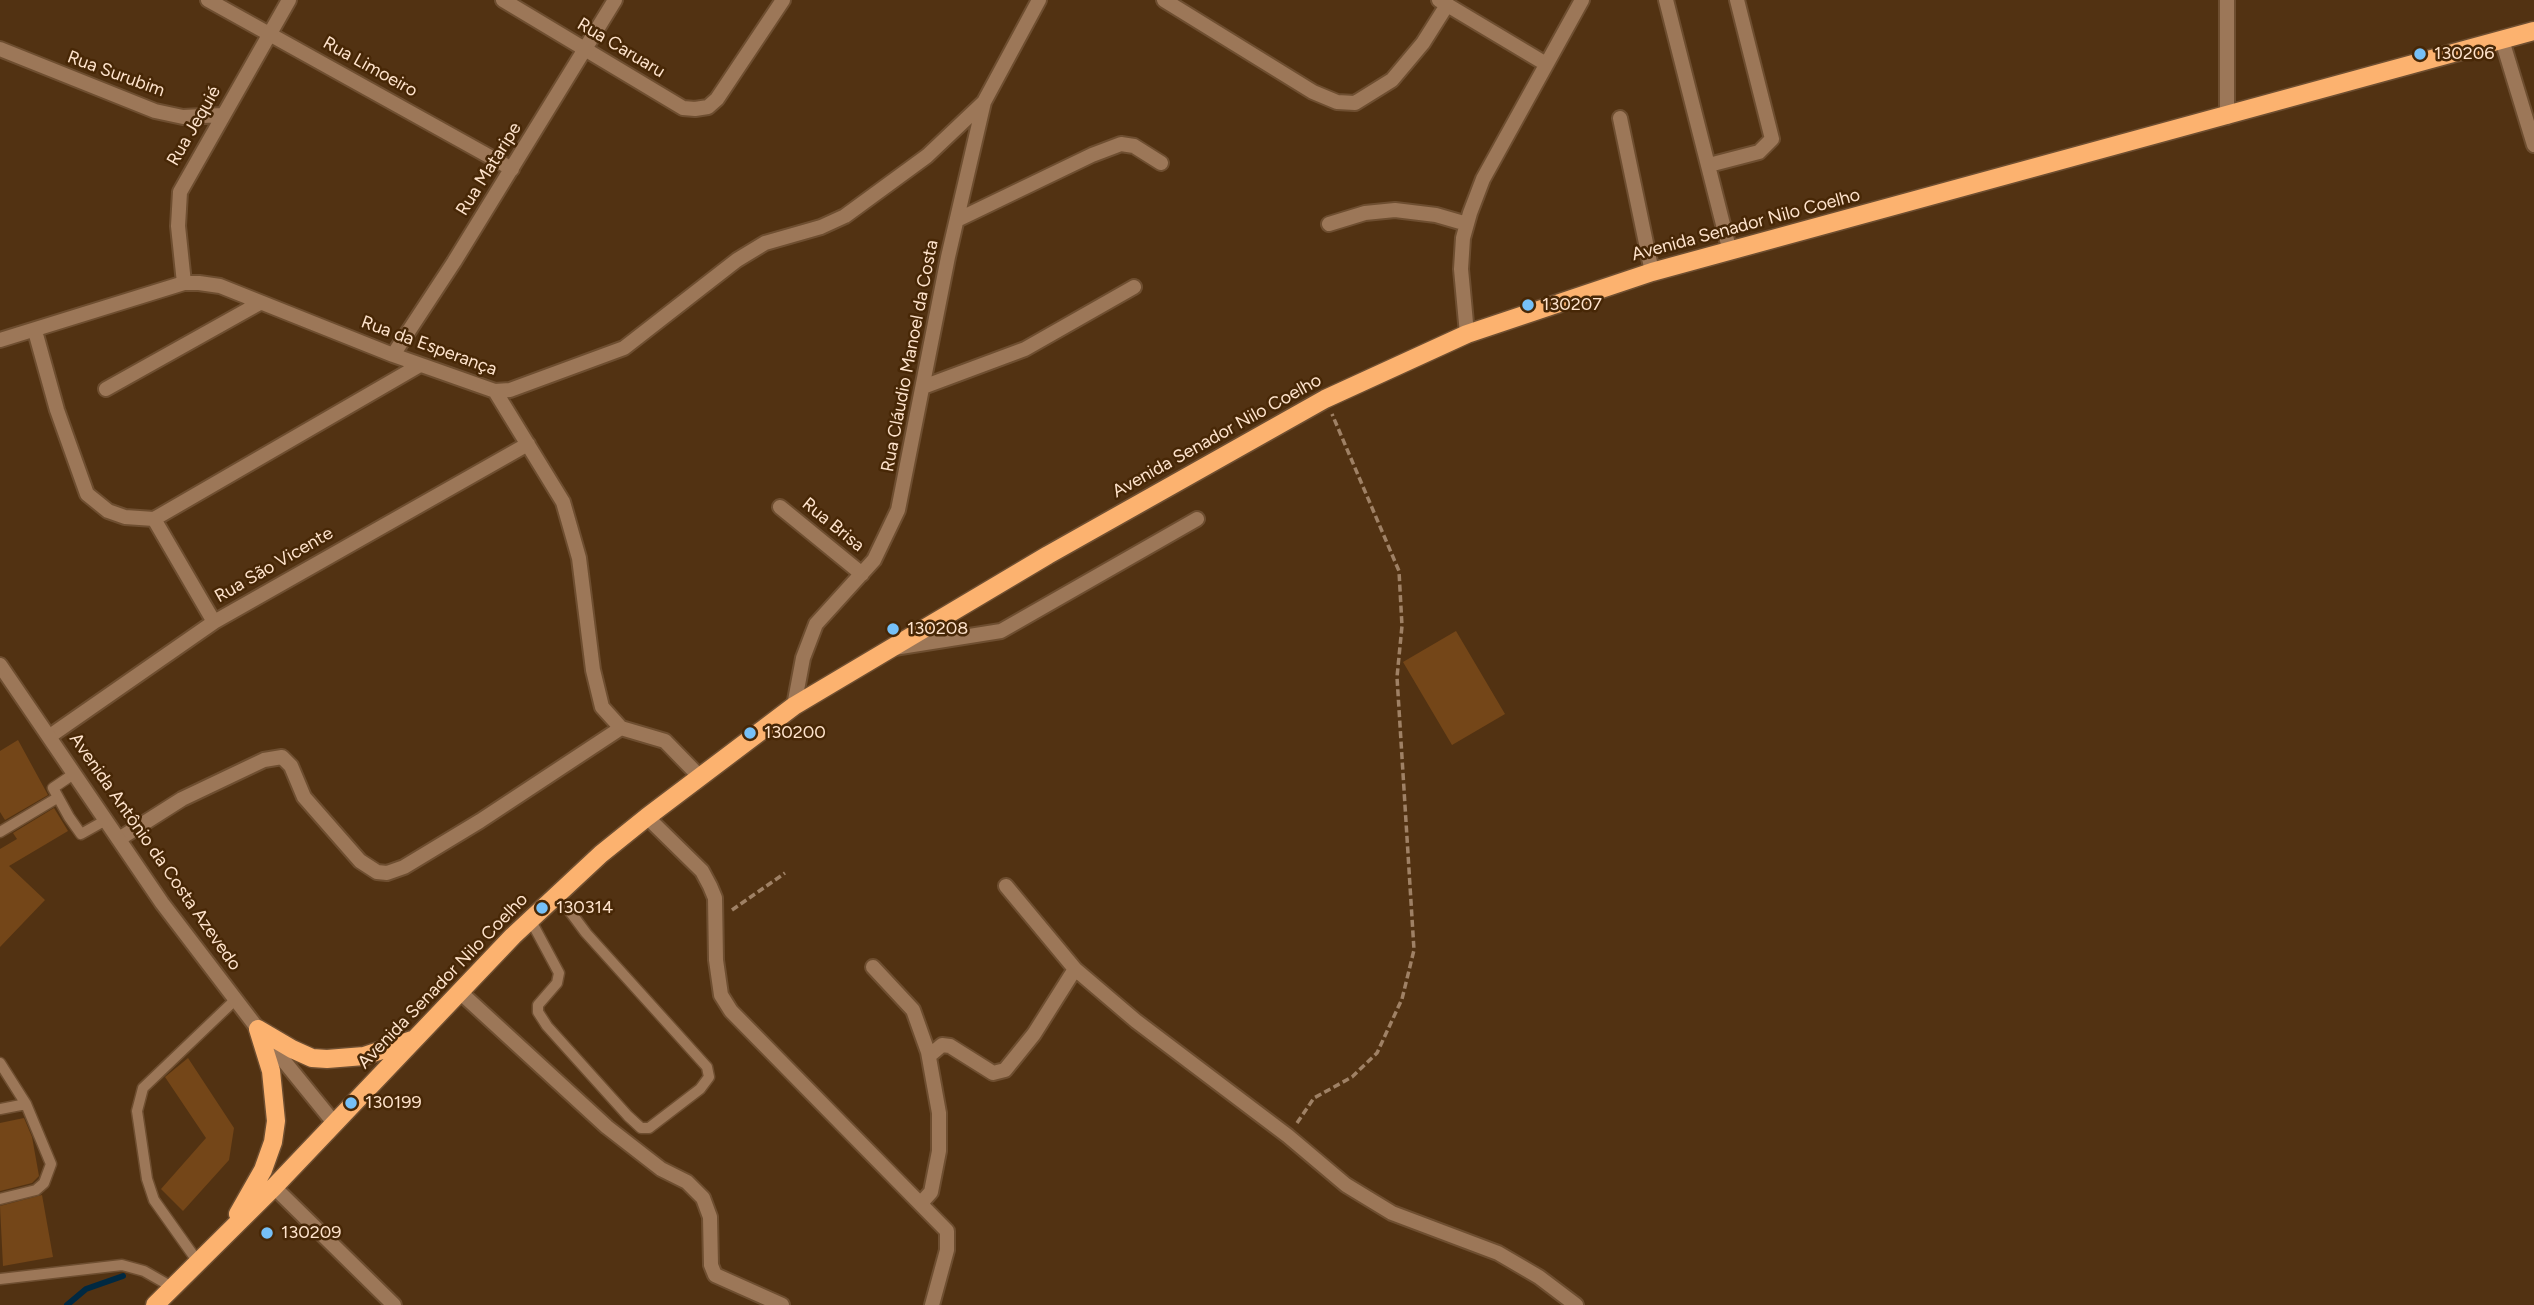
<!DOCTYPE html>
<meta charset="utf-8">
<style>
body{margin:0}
canvas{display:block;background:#523212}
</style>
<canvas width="2534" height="1305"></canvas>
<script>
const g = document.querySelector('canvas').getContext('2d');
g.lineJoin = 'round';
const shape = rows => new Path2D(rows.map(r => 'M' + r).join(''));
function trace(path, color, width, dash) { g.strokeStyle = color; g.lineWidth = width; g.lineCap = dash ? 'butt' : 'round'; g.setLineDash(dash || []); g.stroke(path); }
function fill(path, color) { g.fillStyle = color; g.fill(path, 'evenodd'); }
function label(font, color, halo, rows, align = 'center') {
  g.font = font + ' Figtree,sans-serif'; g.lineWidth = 5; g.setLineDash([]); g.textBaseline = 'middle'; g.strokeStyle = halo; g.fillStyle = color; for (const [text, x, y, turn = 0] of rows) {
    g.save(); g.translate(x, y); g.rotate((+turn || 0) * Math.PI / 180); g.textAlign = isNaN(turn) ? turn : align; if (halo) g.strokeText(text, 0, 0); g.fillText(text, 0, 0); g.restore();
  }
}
const stream = shape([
 [67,1305,86,1289,123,1276]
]);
const building = shape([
 [1456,631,1505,714,1452,745,1403,662],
 [18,740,48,795,5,820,0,812,0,751],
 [54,808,68,831,9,866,45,900,0,947,0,849,17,839,13,833],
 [188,1058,234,1128,229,1160,183,1211,161,1189,206,1138,165,1077],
 [24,1118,32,1137,39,1176,32,1183,0,1191,0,1123],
 [42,1195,53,1257,3,1266,0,1206]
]);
const path = shape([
 [732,910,785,873],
 [1297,1123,1314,1098,1352,1077,1377,1053,1402,999,1414,950,1397,677,1402,626,1399,571,1332,414]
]);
const service = shape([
 [75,773,53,788,69,817,81,834,106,820],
 [0,832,57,798],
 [530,919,559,973,557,983,538,1005,538,1012,547,1026,628,1116,641,1128,649,1128,700,1089,709,1077,707,1067,586,933,557,894],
 [0,1063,26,1104,51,1164,44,1183,36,1190,0,1199],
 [0,1109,26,1104],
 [198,1262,154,1200,147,1179,137,1111,143,1088,235,1000],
 [0,1279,122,1265,144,1271,172,1287]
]);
const minor = shape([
 [208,0,512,169],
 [503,0,683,108,695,109,708,107,717,99,783,0],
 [1164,0,1313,92,1337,102,1355,103,1392,80,1423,43,1447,5],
 [1439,0,1546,64],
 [1666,0,1730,252],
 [2502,40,2534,145],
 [0,49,155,111,183,117,223,115],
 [2227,117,2227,0],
 [1620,118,1652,272],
 [1709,165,1759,152,1772,139,1737,0],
 [957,220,1092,155,1121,144,1134,146,1161,163],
 [1329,224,1365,213,1395,210,1436,215,1467,224],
 [184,283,178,226,180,192,289,0],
 [35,331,57,410,87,494,108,511,125,517,154,519],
 [1467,334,1461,269,1463,238,1470,213,1483,179,1582,0],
 [0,340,184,283,199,283,220,286,393,355,495,391,510,390,624,348,737,260,765,243,821,227,845,216,927,156,984,102],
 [393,355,454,262,615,0],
 [923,387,1025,349,1134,287],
 [106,389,258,304],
 [495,391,563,502,579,558,593,670,602,707,621,728,665,741,700,777],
 [780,507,862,574],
 [154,519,420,365],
 [154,519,214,622],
 [894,648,1001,631,1197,519],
 [794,706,803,658,816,624,874,560,898,510,948,257,984,102,1039,0],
 [50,736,214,622,528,444],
 [647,817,702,871,710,886,715,898,716,960,721,995,731,1011,947,1231,947,1250,932,1305],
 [119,839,182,799,264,760,282,757,291,766,304,797,360,861,377,872,387,873,404,867,480,821,621,728],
 [1006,886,1075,969,1136,1021,1288,1136,1346,1185,1392,1213,1498,1253,1539,1277,1576,1305],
 [873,967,913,1010,928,1052,939,1113,939,1151,931,1192,922,1202],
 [460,992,607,1127,661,1169,687,1182,703,1198,710,1217,711,1265,715,1275,782,1305],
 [929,1056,942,1045,950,1046,993,1073,1005,1070,1034,1034,1075,969],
 [274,1187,394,1305]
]);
const tertiary = shape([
 [0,665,162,903,258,1029,335,1124]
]);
const primary = shape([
 [258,1029,292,1049,312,1058,327,1059,364,1056,412,1040],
 [238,1214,263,1170,273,1142,276,1121,271,1071,258,1029],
 [155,1305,274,1187,513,936,601,854,647,817,794,706,1048,555,1325,399,1467,334,1652,272,2534,31]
]);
const markers = [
 [2420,54,7,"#76c0f7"],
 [1528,305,7,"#76c0f7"],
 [893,629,7,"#76c0f7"],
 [750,733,7,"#76c0f7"],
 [542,908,7,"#76c0f7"],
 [351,1103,7,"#76c0f7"],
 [267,1233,7,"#76c0f7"]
];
const streetNames = [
 ["Rua Caruaru",621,48,31],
 ["Rua Limoeiro",370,67,29],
 ["Rua Surubim",116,74,20],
 ["Rua Jequié",194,126,-60],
 ["Rua Mataripe",489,169,-58],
 ["Avenida Senador Nilo Coelho",1746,225,-15],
 ["Rua da Esperança",429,346,20],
 ["Rua Cláudio Manoel da Costa",910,356,-79],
 ["Avenida Senador Nilo Coelho",1217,436,-29],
 ["Rua Brisa",833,525,39],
 ["Rua São Vicente",274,565,-30],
 ["Avenida Antônio da Costa Azevedo",155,852,55],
 ["Avenida Senador Nilo Coelho",443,981,-46]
];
const poiNames = [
 ["130206",2434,54],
 ["130207",1542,305],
 ["130208",907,629],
 ["130200",764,733],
 ["130314",556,908],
 ["130199",365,1103],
 ["130209",281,1233]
];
trace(stream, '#002942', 6);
fill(building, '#744618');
trace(service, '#6e4e30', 13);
trace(minor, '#6e4e30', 18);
trace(tertiary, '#6e4e30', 18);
trace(primary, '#6e4e30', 21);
trace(path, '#9f8165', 3.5, [7, 3.5]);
trace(service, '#9c7758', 10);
trace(minor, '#9c7758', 14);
trace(tertiary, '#9c7758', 14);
trace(primary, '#fcb26f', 18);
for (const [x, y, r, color] of markers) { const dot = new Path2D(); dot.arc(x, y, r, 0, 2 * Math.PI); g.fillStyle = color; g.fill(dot); trace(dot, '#472706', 2.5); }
label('18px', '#fee3cc', '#472706', streetNames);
label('18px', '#fee3cc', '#472706', poiNames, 'left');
</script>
